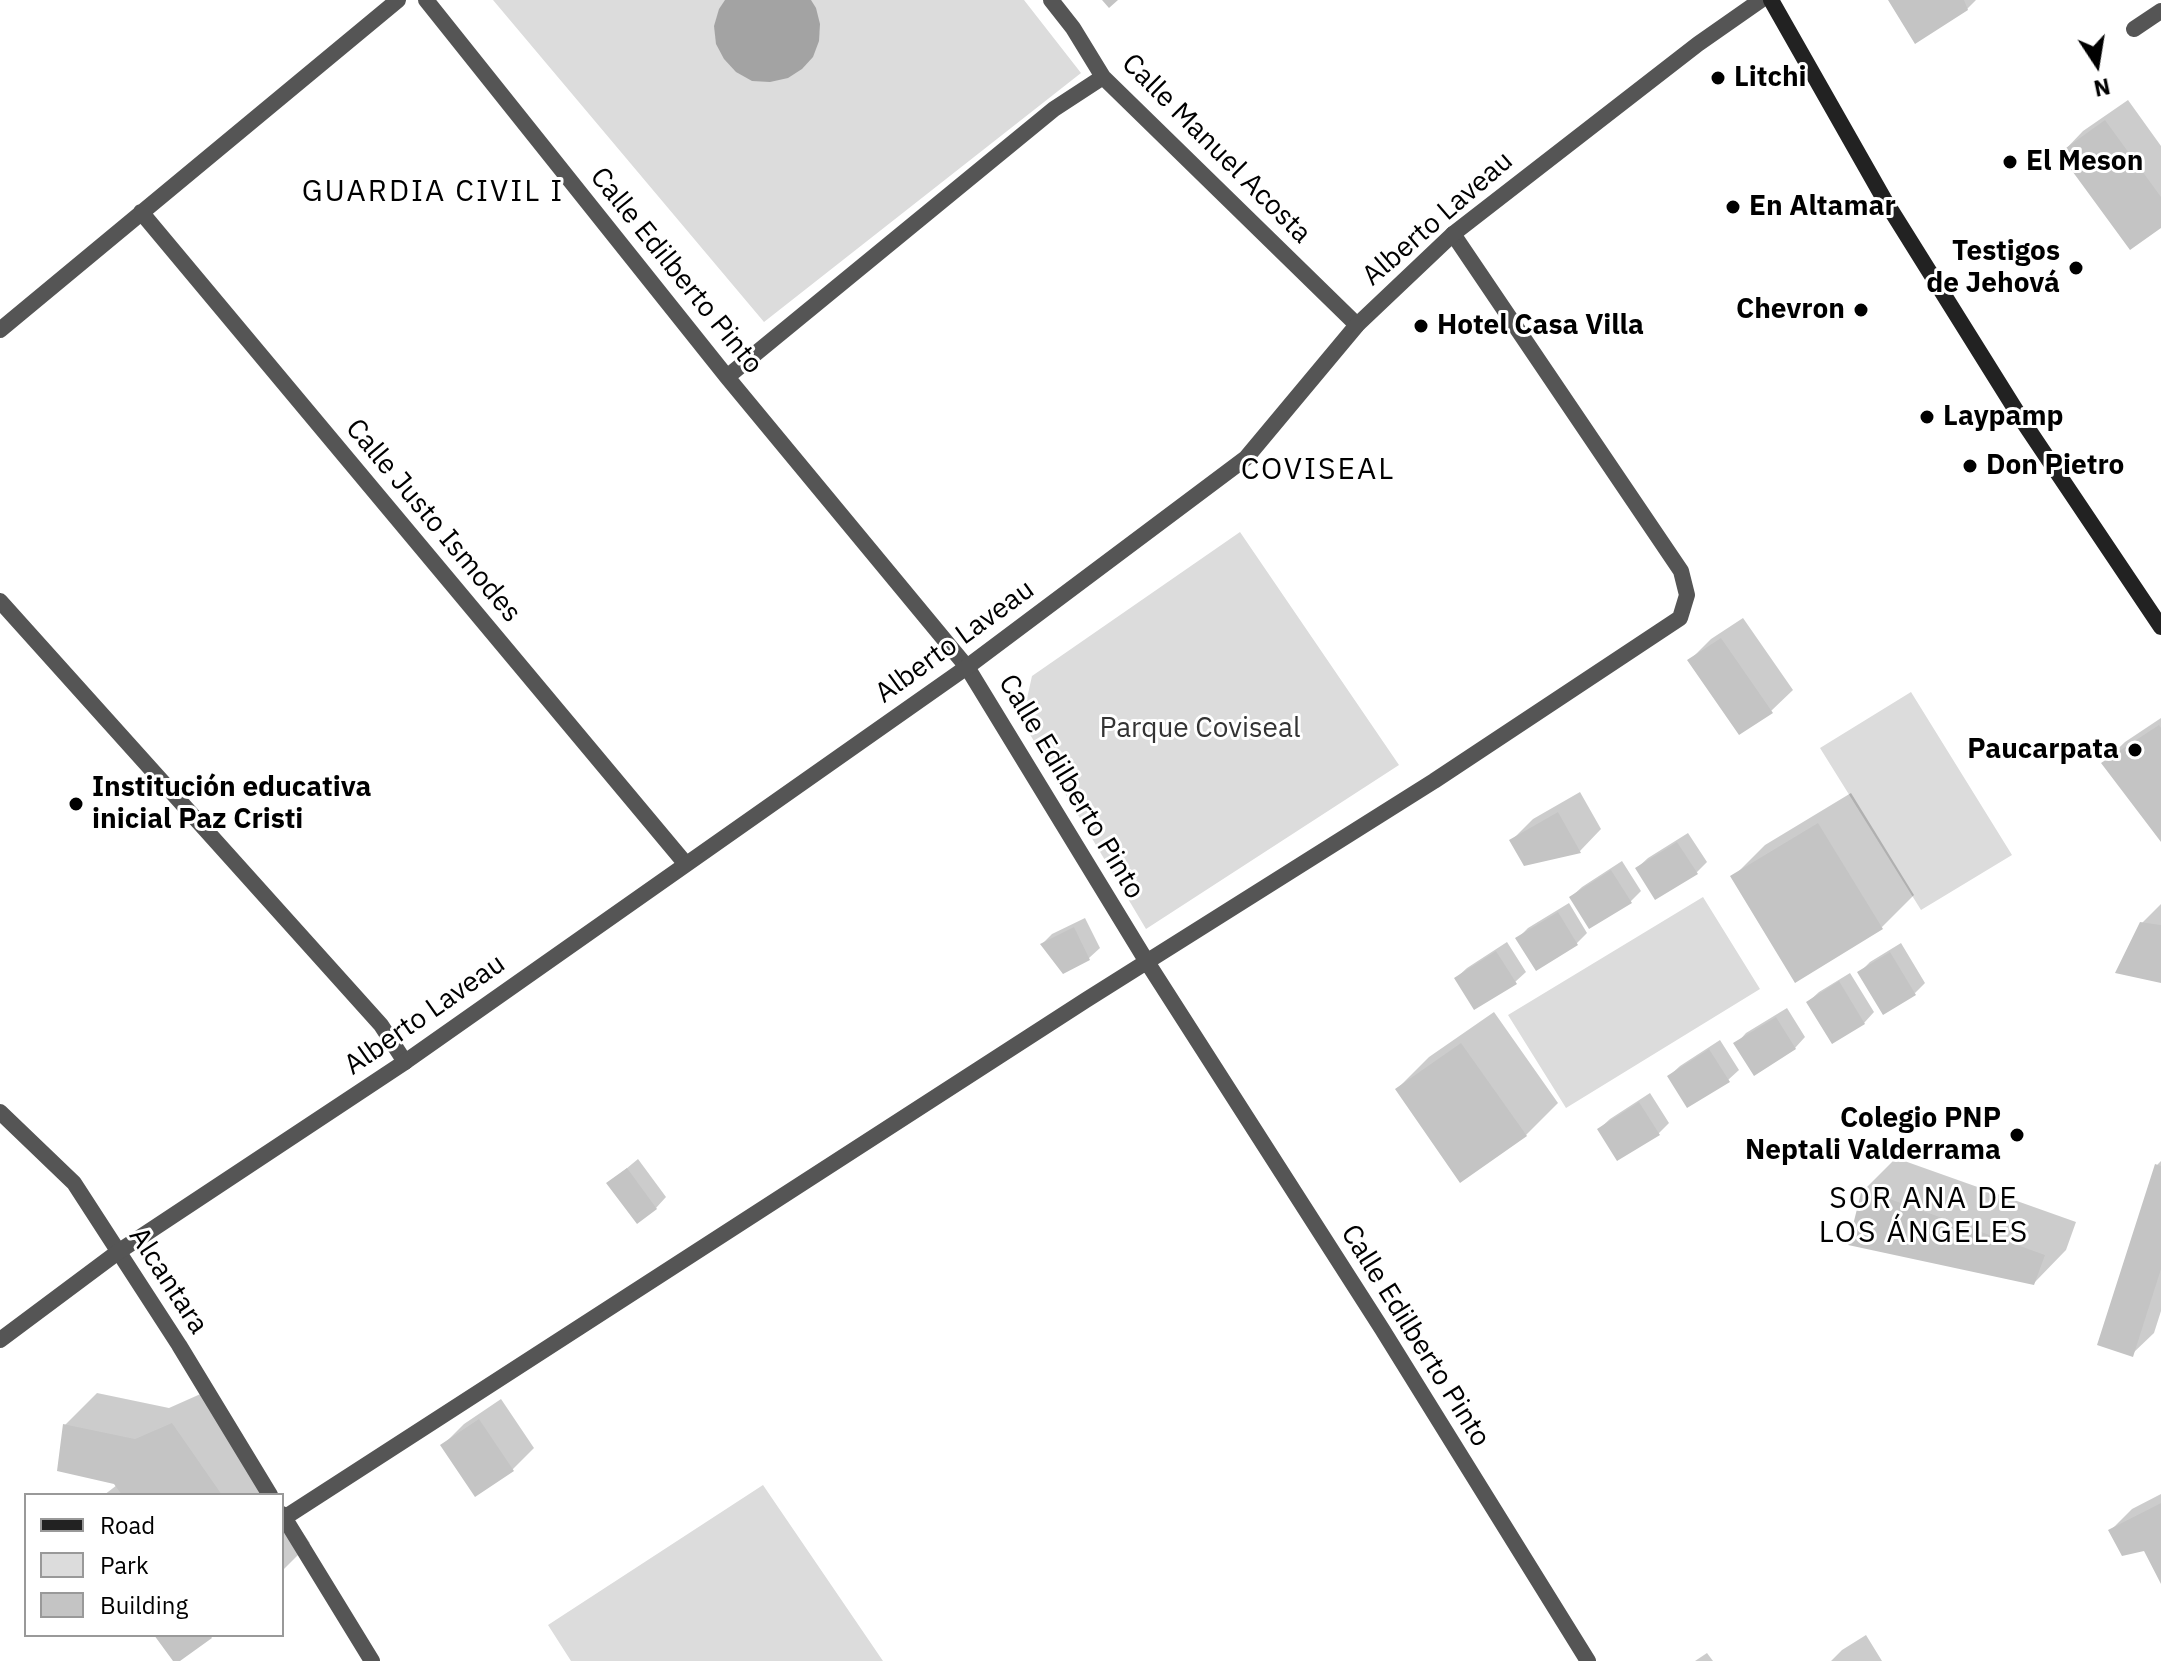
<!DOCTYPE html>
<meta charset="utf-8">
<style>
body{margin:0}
#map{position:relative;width:2161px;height:1661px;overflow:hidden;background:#fff;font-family:"IBM Plex Sans",sans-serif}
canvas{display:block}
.legend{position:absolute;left:24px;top:1493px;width:260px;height:144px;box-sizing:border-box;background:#fff;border:2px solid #999;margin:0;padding:10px 14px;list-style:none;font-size:24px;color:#000}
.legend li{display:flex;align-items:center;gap:16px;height:40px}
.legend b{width:40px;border:2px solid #999}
.north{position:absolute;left:2057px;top:24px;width:80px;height:80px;-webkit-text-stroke:6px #fff;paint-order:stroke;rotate:168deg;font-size:22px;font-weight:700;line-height:32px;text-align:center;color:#000}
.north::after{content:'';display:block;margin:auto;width:28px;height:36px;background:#000;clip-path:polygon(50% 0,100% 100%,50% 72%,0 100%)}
</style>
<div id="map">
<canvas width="2161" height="1661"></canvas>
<ul class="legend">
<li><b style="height:10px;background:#222"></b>Road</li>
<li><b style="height:22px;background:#dcdcdc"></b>Park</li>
<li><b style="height:22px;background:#c4c4c4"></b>Building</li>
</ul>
<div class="north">N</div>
</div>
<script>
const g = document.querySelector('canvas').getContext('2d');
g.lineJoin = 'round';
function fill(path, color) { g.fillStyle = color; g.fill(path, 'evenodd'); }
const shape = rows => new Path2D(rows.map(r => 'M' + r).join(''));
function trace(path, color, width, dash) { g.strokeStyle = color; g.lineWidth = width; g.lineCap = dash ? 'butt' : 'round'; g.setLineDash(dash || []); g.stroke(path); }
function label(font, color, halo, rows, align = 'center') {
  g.font = font + ' "IBM Plex Sans",sans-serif'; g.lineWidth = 6; g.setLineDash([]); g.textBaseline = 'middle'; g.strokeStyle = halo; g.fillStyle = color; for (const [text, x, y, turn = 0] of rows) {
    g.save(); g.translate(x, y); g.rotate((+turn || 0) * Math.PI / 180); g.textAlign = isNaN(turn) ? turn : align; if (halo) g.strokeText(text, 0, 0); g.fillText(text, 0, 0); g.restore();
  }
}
const green = shape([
 [493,0,1024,0,1081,73,764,322],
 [1240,532,1399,765,1146,929,1022,721,1032,676],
 [1911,692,2012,855,1921,910,1820,748],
 [1703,897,1760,989,1566,1108,1508,1015],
 [763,1485,883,1661,571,1661,548,1625]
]);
const water = shape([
 [725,0,811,0,816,8,820,24,819,41,813,57,802,69,788,78,770,82,752,81,736,72,724,59,716,44,714,26,719,9]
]);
const shadow = shape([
 [1890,0,1976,0,1967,9],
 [2128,100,2161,146,2161,225,2062,153,2083,131],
 [1743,618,1793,690,1771,711,1690,660,1711,639],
 [2161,718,2161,839,2103,763,2125,742],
 [1580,792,1601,829,1580,851,1512,840,1533,819],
 [1851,793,1914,895,1882,927,1733,877,1765,845],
 [1688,833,1707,862,1697,872,1656,898,1637,868,1648,858],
 [1622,861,1641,891,1630,902,1571,897,1582,887],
 [1569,903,1587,933,1577,943,1536,968,1518,938,1528,928],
 [2161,904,2161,981,2142,923],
 [1085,918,1100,948,1089,958,1063,971,1042,944,1052,934],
 [1507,942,1526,972,1515,982,1456,978,1467,968],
 [1901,943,1925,983,1915,993,1859,973,1870,962],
 [1850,973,1874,1012,1864,1023,1808,1002,1819,992],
 [1787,1008,1805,1037,1795,1048,1736,1044,1746,1033],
 [1494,1012,1558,1103,1526,1135,1397,1089,1429,1057],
 [1720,1040,1739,1070,1728,1080,1669,1076,1680,1066],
 [1650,1093,1669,1123,1658,1134,1599,1129,1610,1119],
 [1896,1158,2076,1222,2066,1250,2034,1283,1864,1190],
 [638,1159,666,1197,656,1208,609,1183],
 [2161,1161,2161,1311,2154,1333,2132,1354,2157,1165],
 [205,1392,277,1495,104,1495,117,1485,65,1425,97,1393,169,1408],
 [501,1399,534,1448,513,1469,476,1495,443,1445,464,1424],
 [2161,1494,2161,1580,2145,1549,2111,1530,2132,1509],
 [282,1503,310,1543,282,1571],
 [1866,1635,1882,1661,1831,1661,1842,1650],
 [1707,1653,1713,1661,1695,1661]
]);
const building = shape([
 [1102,0,1118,0,1109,8],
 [1888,0,1964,0,1968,10,1915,44],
 [2105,120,2161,197,2161,228,2130,250,2059,153],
 [1721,638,1773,713,1739,735,1687,660],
 [2159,725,2161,728,2161,842,2101,763],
 [1558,812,1581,853,1524,866,1509,840],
 [1818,823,1883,929,1795,983,1730,876],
 [1677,842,1698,874,1655,900,1635,868],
 [1611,870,1632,903,1589,929,1569,897],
 [1558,912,1578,945,1536,971,1515,938],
 [2140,922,2161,925,2161,983,2115,973],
 [1074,927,1090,960,1063,974,1040,944],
 [1496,951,1517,984,1474,1010,1454,978],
 [1890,952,1916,995,1883,1015,1857,972],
 [1839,981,1865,1024,1832,1044,1806,1002],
 [1776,1017,1796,1049,1754,1076,1733,1043],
 [1461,1043,1527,1136,1460,1183,1395,1089],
 [1709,1049,1730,1082,1687,1108,1667,1076],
 [1639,1102,1660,1135,1617,1161,1597,1129],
 [2155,1164,2161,1166,2161,1269,2133,1357,2097,1345],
 [627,1168,657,1209,637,1224,606,1183],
 [1862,1189,2045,1255,2034,1285,1848,1245],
 [479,1419,514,1471,475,1497,440,1445],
 [172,1423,222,1495,122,1495,114,1484,57,1471,63,1424,135,1439],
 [2161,1503,2161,1584,2144,1551,2122,1556,2108,1530],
 [154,1635,210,1635,212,1638,180,1661,173,1661]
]);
const minor = shape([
 [426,0,727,377,967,667,1147,962,1382,1329,1588,1661],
 [1051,0,1073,28,1103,77,1357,325],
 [2134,29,2161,11],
 [141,212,685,863],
 [0,330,398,0],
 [727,377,1054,109,1103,77],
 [0,601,381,1025,405,1062],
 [0,1112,74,1183,179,1345,270,1495],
 [282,1514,372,1661],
 [284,1518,1086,1000,1434,781,1680,618,1687,595,1681,571,1453,234]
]);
const tertiary = shape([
 [0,1340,118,1252,405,1062,967,667,1246,458,1357,325,1453,234,1698,44,1761,0]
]);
const secondary = shape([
 [1771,0,1884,199,2022,420,2161,627]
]);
const markers = [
 [1718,78,8,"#000"],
 [2010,162,8,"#000"],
 [1733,207,8,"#000"],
 [2076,268,8,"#000"],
 [1861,310,8,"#000"],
 [1421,326,8,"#000"],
 [1927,417,8,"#000"],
 [1970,466,8,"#000"],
 [2135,750,8,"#000"],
 [76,804,8,"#000"],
 [2017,1135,8,"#000"]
];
const poiNames = [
 ["Litchi",1734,78],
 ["El Meson",2026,162],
 ["En Altamar",1749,207],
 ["Testigos",2060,252,"right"],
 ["de Jehová",2060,284,"right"],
 ["Chevron",1845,310,"right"],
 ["Hotel Casa Villa",1437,326],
 ["Laypamp",1943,417],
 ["Don Pietro",1986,466],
 ["Paucarpata",2119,750,"right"],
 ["Institución educativa",92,788],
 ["inicial Paz Cristi",92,820],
 ["Colegio PNP",2001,1119,"right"],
 ["Neptali Valderrama",2001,1151,"right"]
];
const streetNames = [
 ["Calle Manuel Acosta",1216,149,45],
 ["Alberto Laveau",1438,219,-41],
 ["Calle Edilberto Pinto",676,271,51],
 ["Calle Justo Ismodes",433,521,50],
 ["Alberto Laveau",955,642,-36],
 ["Calle Edilberto Pinto",1071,787,59],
 ["Alberto Laveau",425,1015,-35],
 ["Alcantara",168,1281,57],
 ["Calle Edilberto Pinto",1415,1336,58]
];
const parkNames = [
 ["Parque Coviseal",1200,729]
];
const neighbourhoodNames = [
 ["GUARDIA CIVIL I",433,192],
 ["COVISEAL",1318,470],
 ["SOR ANA DE",1924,1199],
 ["LOS ÁNGELES",1924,1233]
];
fill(green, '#dcdcdc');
fill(water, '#a3a3a3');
fill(shadow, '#0003');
fill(building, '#c4c4c4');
trace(minor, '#555', 16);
trace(tertiary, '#555', 16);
trace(secondary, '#222', 16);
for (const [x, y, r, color] of markers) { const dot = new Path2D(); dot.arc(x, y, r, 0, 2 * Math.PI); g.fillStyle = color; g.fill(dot); trace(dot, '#fff', 3); }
label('bold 28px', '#000', '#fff', poiNames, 'left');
label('28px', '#000', '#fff', streetNames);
label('28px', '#333', '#fff', parkNames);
g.letterSpacing = '2px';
label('30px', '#000', '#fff', neighbourhoodNames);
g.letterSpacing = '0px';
</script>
